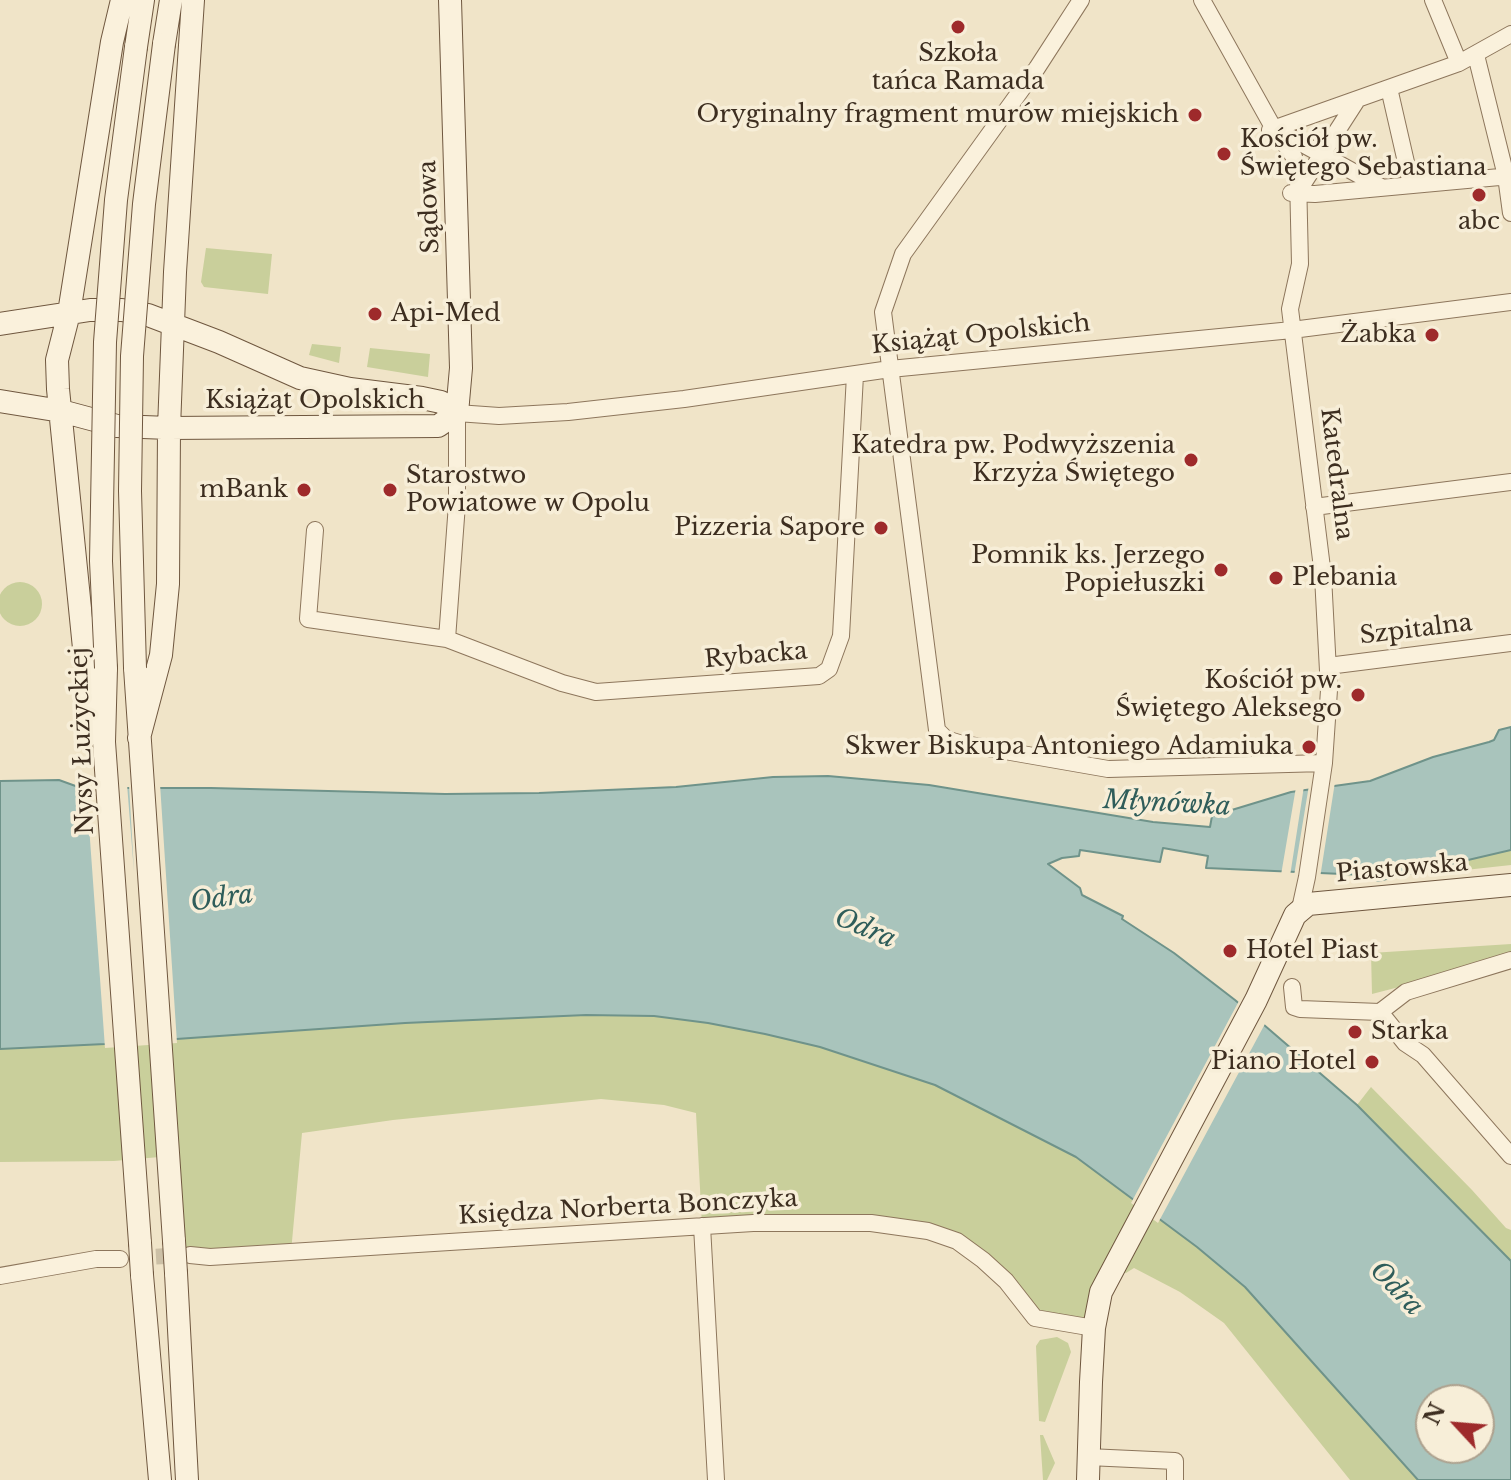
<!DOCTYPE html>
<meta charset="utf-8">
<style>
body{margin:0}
#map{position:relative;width:1511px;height:1480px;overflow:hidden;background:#f0e4c8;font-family:"Libre Baskerville",serif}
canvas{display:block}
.north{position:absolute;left:1415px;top:1384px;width:80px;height:80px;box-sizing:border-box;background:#f7eed8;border:2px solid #ada18e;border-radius:50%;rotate:296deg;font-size:22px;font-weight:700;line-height:32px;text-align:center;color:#3d2e20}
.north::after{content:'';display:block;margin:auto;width:28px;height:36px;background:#9e2a2b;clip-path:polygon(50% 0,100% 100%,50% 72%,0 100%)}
</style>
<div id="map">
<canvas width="1511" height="1480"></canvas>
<div class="north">N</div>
</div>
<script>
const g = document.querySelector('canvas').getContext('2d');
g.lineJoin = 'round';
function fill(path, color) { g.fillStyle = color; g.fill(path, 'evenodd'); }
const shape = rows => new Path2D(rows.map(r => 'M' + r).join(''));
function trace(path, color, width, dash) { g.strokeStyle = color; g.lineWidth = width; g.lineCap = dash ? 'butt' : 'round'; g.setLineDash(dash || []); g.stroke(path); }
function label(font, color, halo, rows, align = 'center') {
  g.font = font + ' "Libre Baskerville",serif'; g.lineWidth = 7; g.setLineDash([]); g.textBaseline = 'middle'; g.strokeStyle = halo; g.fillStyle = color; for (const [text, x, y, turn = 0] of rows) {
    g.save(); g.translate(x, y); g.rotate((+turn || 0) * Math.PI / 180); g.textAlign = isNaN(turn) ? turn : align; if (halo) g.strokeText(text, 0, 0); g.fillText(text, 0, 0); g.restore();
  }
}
const green = shape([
 [206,248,272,254,268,294,204,287,201,282],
 [312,344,341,347,339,363,309,355],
 [370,348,430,354,428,377,367,367],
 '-2 604a22 22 0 1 1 44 0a22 22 0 1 1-44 0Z',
 [1511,850,1511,865,1447,872,1468,860],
 [1511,944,1511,958,1372,994,1371,953],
 [586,1015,654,1016,708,1023,765,1034,820,1047,935,1085,1040,1136,1076,1157,1197,1247,1245,1287,1418,1480,1350,1480,1224,1323,1180,1292,1134,1268,1126,1273,1113,1268,1094,1328,1048,1320,1006,1281,929,1231,702,1226,696,1113,664,1105,601,1099,393,1120,302,1133,291,1252,179,1262,171,1156,114,1161,0,1162,0,1049,105,1044,405,1023],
 [1371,1087,1472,1190,1506,1228,1511,1230,1511,1261,1357,1105],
 [1057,1337,1068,1343,1071,1352,1045,1422,1039,1421,1036,1346,1040,1340],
 [1040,1435,1043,1435,1055,1463,1047,1480,1043,1480]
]);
const water = shape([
 [1511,727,1511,850,1378,881,1365,875,1206,868,1208,856,1163,848,1160,862,1080,850,1079,856,1062,858,1048,864,1080,888,1082,895,1123,916,1122,919,1174,953,1235,1000,1357,1105,1511,1261,1511,1480,1418,1480,1245,1287,1197,1247,1076,1157,935,1085,820,1047,765,1034,708,1023,654,1016,586,1015,405,1023,105,1044,0,1049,0,781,59,780,81,788,211,788,445,794,539,793,676,787,773,777,828,776,929,785,1153,822,1210,827,1212,816,1291,792,1370,781,1433,757,1489,742,1494,740,1499,730,1511,727],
 [1431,1400,1479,1400,1479,1448,1431,1448,1431,1400]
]);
const pier = shape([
 [1335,782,1320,878,1294,876,1309,785],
 [86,784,127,784,134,872,129,784,160,784,177,1043,105,1048],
 [1304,786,1290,876,1281,875,1296,787],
 [1240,999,1266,1022,1158,1223,1131,1203]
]);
const streetTunnel = shape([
 [132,1258,184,1255]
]);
const street = shape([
 [1081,0,1037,68,903,254,883,312,937,730,946,739,959,743,1108,769,1324,763],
 [1202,0,1274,129,1294,157,1298,177,1300,264,1290,309,1323,576,1329,690,1324,763,1307,877,1300,909],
 [1433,0,1459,63],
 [1476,55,1506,176,1511,213],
 [1389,88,1411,184],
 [1270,130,1459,63,1511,34],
 [1279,131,1381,187],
 [1299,190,1357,100],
 [1291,193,1315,194,1511,176],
 [1314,507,1511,482],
 [315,530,308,619,447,639,562,683,596,692,819,676,829,669,841,636,855,375],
 [447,639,457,504,457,413,499,416,568,412,684,399,890,369,1292,330,1511,302],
 [1328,666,1511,643],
 [1292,987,1294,1007,1300,1009,1380,1012,1406,992,1511,960],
 [1380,1012,1405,1043,1423,1055,1511,1156],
 [702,1226,716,1480],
 [190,1255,210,1257,753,1223,871,1223,928,1231,957,1241,983,1260,1006,1281,1035,1318,1094,1328],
 [0,1276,96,1259,120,1259],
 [1088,1457,1175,1461,1175,1480]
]);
const secondary = shape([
 [450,0,461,368,457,413],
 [164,44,171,0],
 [136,47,143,0],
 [0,324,90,310,122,310,148,315,219,342,300,378,350,389,422,398,441,402,457,413],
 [0,401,61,411,117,426,169,428,438,426,457,413],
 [106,668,104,742,140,1243],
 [135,668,174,1241],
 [139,738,161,655,168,584,169,428,175,272,193,0],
 [104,742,89,698,58,389,57,360,69,313,112,42,122,0],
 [176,1273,187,1480],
 [142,1275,160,1480],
 [1088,1480,1091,1382,1094,1328,1101,1292,1256,1000,1295,915,1308,904,1511,885]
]);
const secondaryBridge = shape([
 [106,668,101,561,105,342,116,200,136,47],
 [135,668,130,491,132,356,144,204,164,44],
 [174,1241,176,1273],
 [140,1243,142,1275]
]);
const markers = [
 [958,27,8,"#9e2a2b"],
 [1195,115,8,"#9e2a2b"],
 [1224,154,8,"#9e2a2b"],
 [1479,195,8,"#9e2a2b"],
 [375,314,8,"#9e2a2b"],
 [1432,335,8,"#9e2a2b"],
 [1191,460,8,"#9e2a2b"],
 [304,490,8,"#9e2a2b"],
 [390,490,8,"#9e2a2b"],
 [881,528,8,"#9e2a2b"],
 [1221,570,8,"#9e2a2b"],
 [1276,578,8,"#9e2a2b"],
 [1358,695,8,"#9e2a2b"],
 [1309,747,8,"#9e2a2b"],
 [1230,951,8,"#9e2a2b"],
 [1355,1032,8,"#9e2a2b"],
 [1372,1062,8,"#9e2a2b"]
];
const poiNames = [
 ["Szkoła",958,54,"center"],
 ["tańca Ramada",958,82,"center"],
 ["Oryginalny fragment murów miejskich",1179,115],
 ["Kościół pw.",1240,140,"left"],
 ["Świętego Sebastiana",1240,168,"left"],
 ["abc",1479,222,"center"],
 ["Api-Med",391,314,"left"],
 ["Żabka",1416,335],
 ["Katedra pw. Podwyższenia",1175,446],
 ["Krzyża Świętego",1175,474],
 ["Starostwo",406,476,"left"],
 ["Powiatowe w Opolu",406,504,"left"],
 ["mBank",288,490],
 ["Pizzeria Sapore",865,528],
 ["Pomnik ks. Jerzego",1205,556],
 ["Popiełuszki",1205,584],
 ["Plebania",1292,578,"left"],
 ["Kościół pw.",1342,681],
 ["Świętego Aleksego",1342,709],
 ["Skwer Biskupa Antoniego Adamiuka",1293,747],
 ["Hotel Piast",1246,951,"left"],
 ["Starka",1371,1032,"left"],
 ["Piano Hotel",1356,1062]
];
const streetNames = [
 ["Sądowa",430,207,-92],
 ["Książąt Opolskich",981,335,-6],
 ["Książąt Opolskich",315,401],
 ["Katedralna",1336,474,83],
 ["Szpitalna",1416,630,-7],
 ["Rybacka",756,656,-5],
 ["Nysy Łużyckiej",83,741,-92],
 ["Piastowska",1402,869,-5],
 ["Księdza Norberta Bonczyka",628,1208,-3]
];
const waterNames = [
 ["Młynówka",1167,804,3],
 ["Odra",222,899,-8],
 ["Odra",865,929,23],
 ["Odra",1396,1289,46]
];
fill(green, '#c9cf9b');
fill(water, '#a9c4bc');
trace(water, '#6f938a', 2);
fill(pier, '#f0e4c8');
trace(streetTunnel, '#ccc0a6', 16, [16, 8]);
trace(street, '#8d765c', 18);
trace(secondary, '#6f573f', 24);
trace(street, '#faf1dc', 16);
trace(secondary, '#faf1dc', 22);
trace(secondaryBridge, '#6f573f', 24, []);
trace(secondaryBridge, '#faf1dc', 22);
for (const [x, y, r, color] of markers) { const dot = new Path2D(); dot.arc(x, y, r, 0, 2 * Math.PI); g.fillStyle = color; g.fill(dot); trace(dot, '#f7eed8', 3); }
label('24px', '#3d2e20', '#f7eed8', poiNames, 'right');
label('24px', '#3d2e20', '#f7eed8', streetNames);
label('italic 26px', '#2f5d5a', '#f7eed8', waterNames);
</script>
